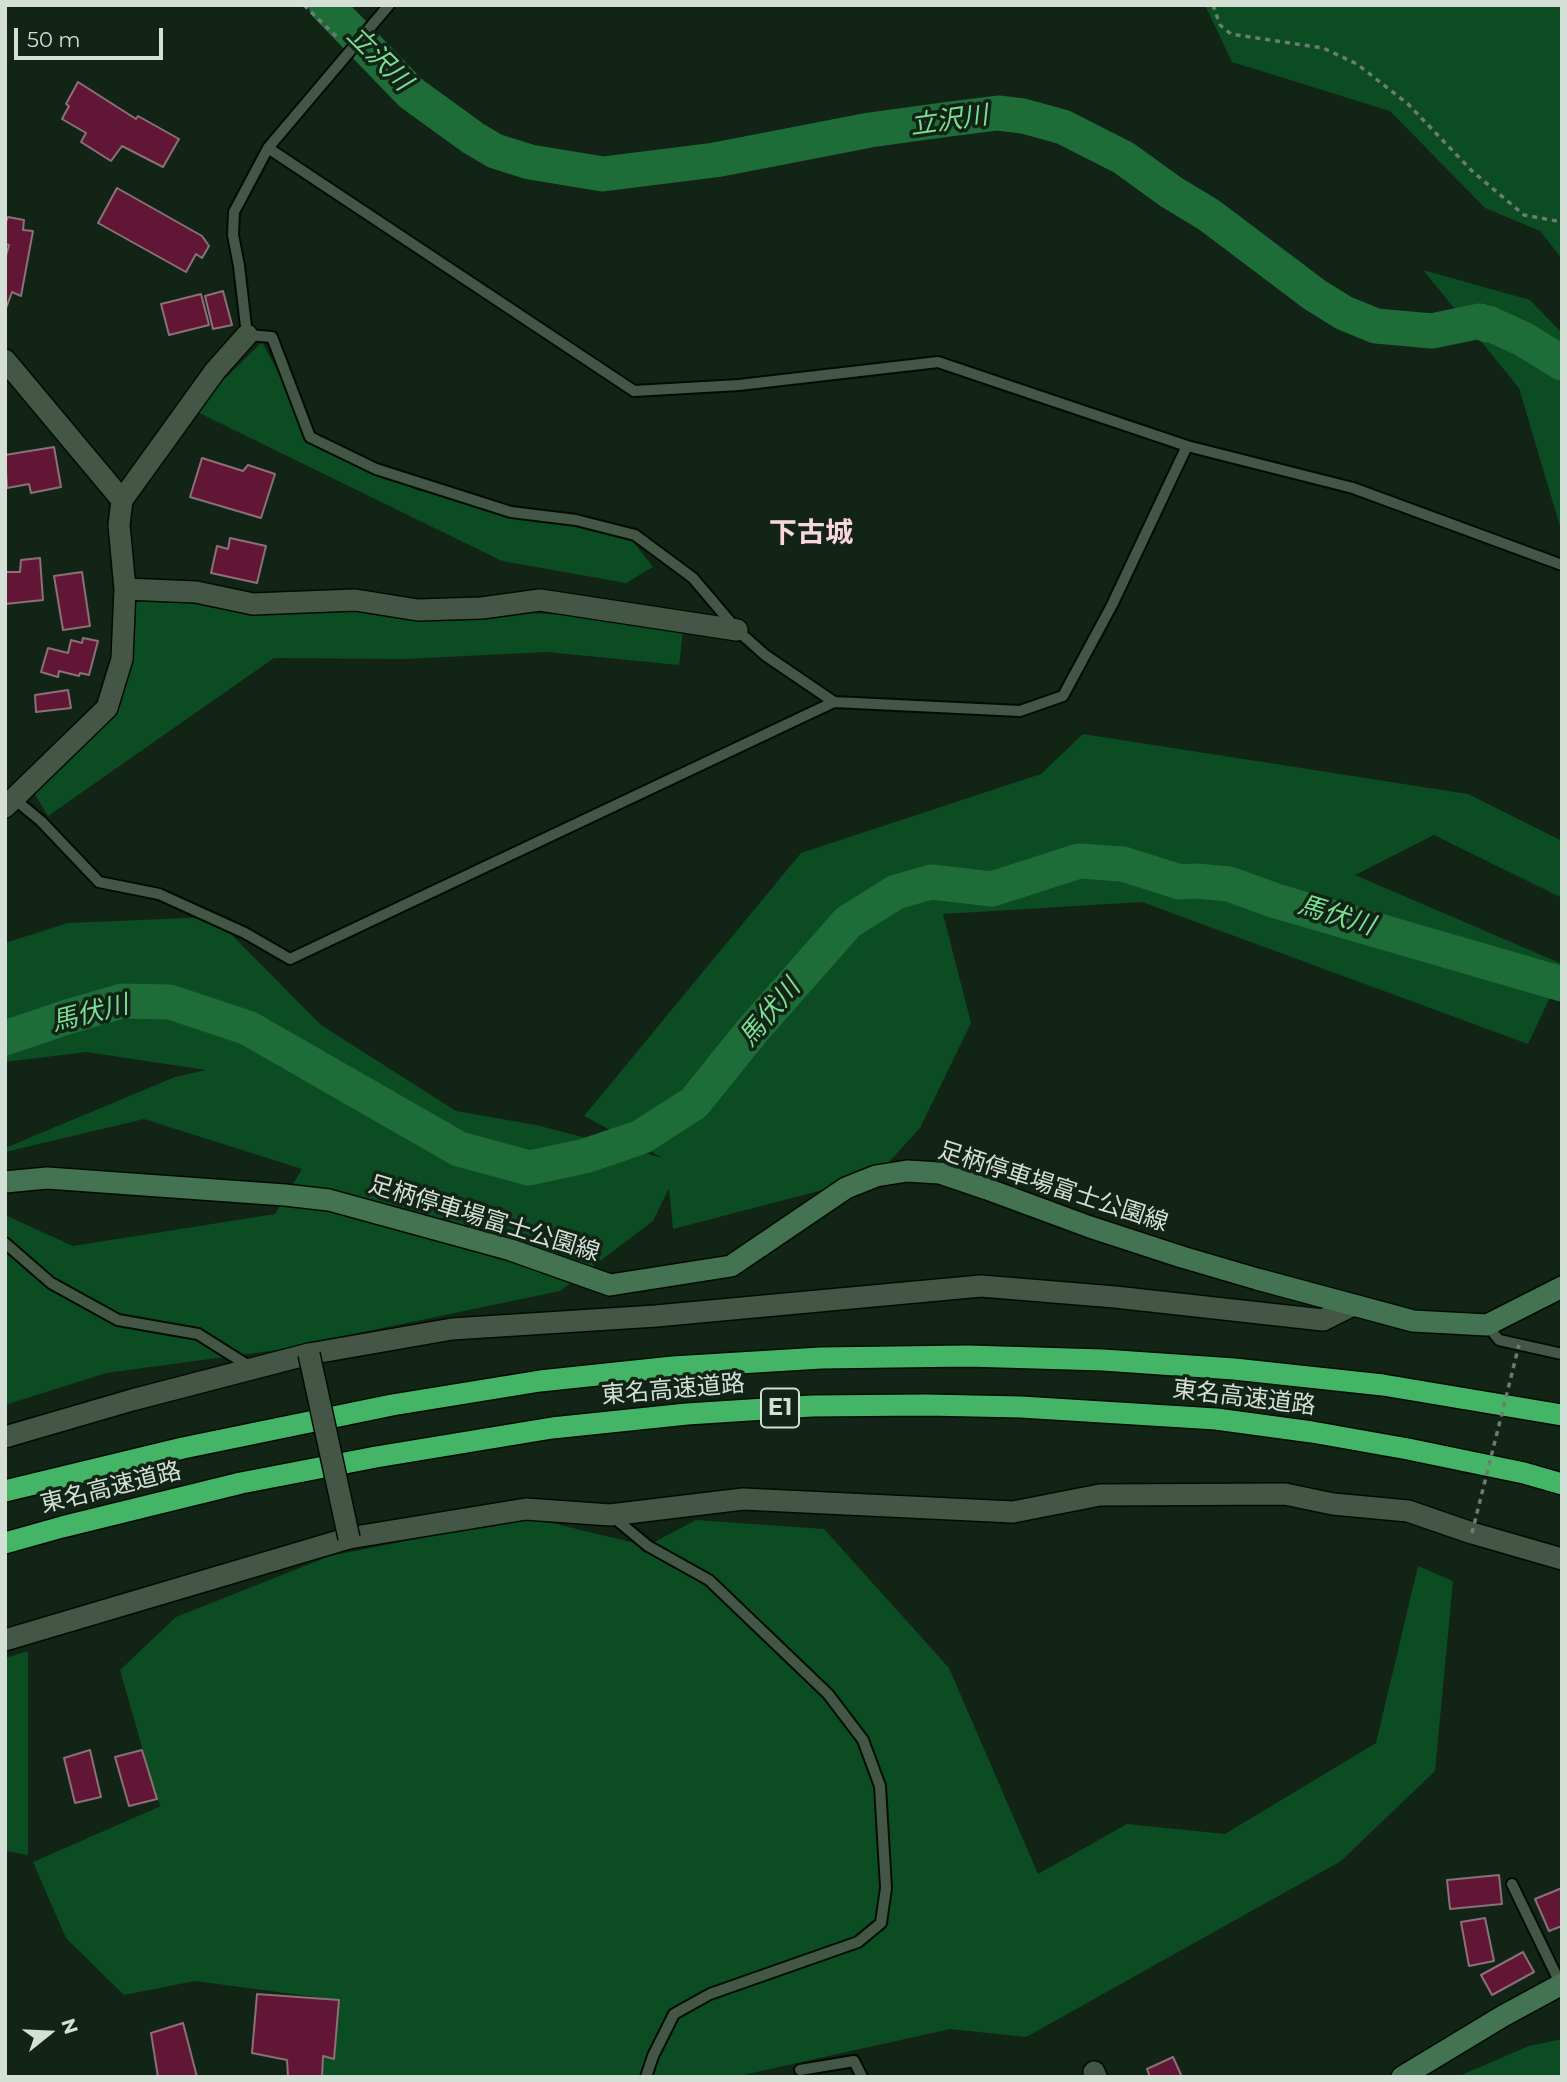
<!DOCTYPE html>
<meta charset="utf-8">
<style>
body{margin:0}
#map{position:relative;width:1567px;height:2082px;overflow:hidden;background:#122416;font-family:Montserrat,sans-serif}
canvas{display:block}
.frame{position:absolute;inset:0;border:7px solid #d4dfd6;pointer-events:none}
.north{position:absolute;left:14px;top:1998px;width:70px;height:70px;-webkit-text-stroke:5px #122416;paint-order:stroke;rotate:72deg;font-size:19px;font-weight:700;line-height:28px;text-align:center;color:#d4dfd6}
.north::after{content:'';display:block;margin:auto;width:24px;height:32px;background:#d4dfd6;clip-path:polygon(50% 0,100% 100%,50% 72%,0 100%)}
.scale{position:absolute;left:14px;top:28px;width:149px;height:32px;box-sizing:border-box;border:4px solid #d4dfd6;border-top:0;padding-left:9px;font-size:21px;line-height:24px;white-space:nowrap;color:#d4dfd6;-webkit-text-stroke:5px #122416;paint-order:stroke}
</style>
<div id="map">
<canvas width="1567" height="2082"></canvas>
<div class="frame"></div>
<div class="north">N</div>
<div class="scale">50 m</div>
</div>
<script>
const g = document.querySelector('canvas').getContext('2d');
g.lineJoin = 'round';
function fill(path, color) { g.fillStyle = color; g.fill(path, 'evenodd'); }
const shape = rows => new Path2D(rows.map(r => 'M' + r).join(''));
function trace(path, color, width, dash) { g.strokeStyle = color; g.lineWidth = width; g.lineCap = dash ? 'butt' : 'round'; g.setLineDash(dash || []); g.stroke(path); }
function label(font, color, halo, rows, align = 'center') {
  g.font = font + ' Montserrat,"Noto Sans JP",sans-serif'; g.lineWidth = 7; g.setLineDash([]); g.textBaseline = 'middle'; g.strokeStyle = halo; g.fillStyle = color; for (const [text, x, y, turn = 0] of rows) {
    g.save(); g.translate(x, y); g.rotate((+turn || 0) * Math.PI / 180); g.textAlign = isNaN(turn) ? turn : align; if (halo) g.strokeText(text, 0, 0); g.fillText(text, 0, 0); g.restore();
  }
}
const green = shape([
 [1205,5,1562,5,1562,259,1540,231,1485,208,1390,111,1232,62],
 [1423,270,1530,300,1562,333,1562,533,1519,388],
 [262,342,308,429,416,490,626,533,653,567,626,583,502,561,193,410],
 [138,590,684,622,679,665,547,652,404,659,274,658,48,816,28,783,123,686],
 [1083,734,1468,794,1562,841,1562,898,1434,835,1355,875,1562,964,1562,972,1528,1044,1142,902,943,914,971,1023,920,1128,876,1176,673,1229,669,1188,653,1221,560,1291,277,1350,106,1373,5,1405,5,1215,73,1246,275,1214,302,1169,144,1119,5,1152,5,1148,175,1077,206,1070,86,1052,5,1062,5,943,68,923,214,917,321,1025,456,1111,536,1125,663,1158,584,1116,801,853,1041,774],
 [527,1517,647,1546,696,1520,824,1529,949,1668,1038,1874,1127,1824,1225,1834,1376,1743,1418,1566,1453,1581,1435,1771,1341,1861,1026,2037,950,2029,734,2077,318,2077,338,2000,195,1981,124,1995,66,1938,33,1862,161,1806,157,1799,120,1670,176,1617,330,1556],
 [28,1651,28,1855,5,1851,5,1658],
 [1562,2039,1562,2077,1457,2077,1529,2046]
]);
const river = shape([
 [326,5,411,93,473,138,495,151,530,162,603,174,715,160,870,130,950,119,998,113,1023,116,1063,127,1124,158,1171,192,1209,215,1315,295,1344,313,1376,326,1432,331,1480,321,1487,325,1488,323,1523,339,1562,363],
 [5,1038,67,1017,122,1001,170,1002,248,1028,459,1149,529,1168,585,1156,641,1137,694,1103,752,1031,848,922,896,892,931,882,992,889,1079,861,1123,864,1180,882,1196,881,1229,884,1276,901,1562,984]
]);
const building = shape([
 [78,82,136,119,138,116,179,139,163,167,122,146,111,161,81,142,86,133,62,119,69,106,66,104,78,82],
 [117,188,202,236,209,246,202,258,196,254,186,272,98,223,117,188],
 [8,217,24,220,23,230,33,231,21,296,12,292,5,311,5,259,9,245,5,244,5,224,8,217],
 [223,291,232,325,213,329,205,296,223,291],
 [201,294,209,325,169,335,161,304,201,294],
 [54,447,61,487,31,493,29,484,7,488,5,455,54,447],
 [202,458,243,471,248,465,275,474,261,518,190,497,202,458],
 [230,538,266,546,257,583,211,573,217,546,228,549,230,538],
 [40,558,43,600,5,604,5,572,20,572,21,560,40,558],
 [82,572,90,626,63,630,54,576,82,572],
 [83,638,98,641,89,675,80,673,79,676,59,671,58,677,41,672,48,648,68,653,71,640,82,643,83,638],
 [68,690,71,708,36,712,35,695,68,690],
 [90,1750,101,1797,75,1803,64,1758,90,1750],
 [142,1750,157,1799,129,1806,115,1757,142,1750],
 [1499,1875,1502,1904,1450,1909,1447,1880,1499,1875],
 [1562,1888,1562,1926,1549,1931,1535,1899,1562,1888],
 [1485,1918,1494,1961,1469,1966,1461,1922,1485,1918],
 [1523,1952,1534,1972,1492,1995,1481,1975,1523,1952],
 [257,1994,339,2000,334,2059,323,2056,322,2077,288,2077,287,2060,252,2053,257,1994],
 [183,2023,197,2077,158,2077,151,2033,183,2023],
 [1173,2057,1182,2077,1150,2077,1147,2069,1173,2057]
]);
const path = shape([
 [304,5,340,40],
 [1213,5,1220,25,1231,34,1323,48,1357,64,1408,104,1472,171,1524,215,1562,222]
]);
const lane = shape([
 [389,5,268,148,234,212,233,235,239,266,247,335,272,337,310,437,376,469,511,512,576,520,635,535,693,578,737,630,765,655,834,702],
 [268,148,634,391,739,385,938,362,1187,446,1353,488,1562,565],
 [13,798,41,821,99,882,159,894,245,933,290,959,834,702,1020,711,1063,696,1112,605,1187,446],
 [5,1243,51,1283,118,1320,198,1334,252,1368],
 [1487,1325,1499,1340,1562,1354],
 [612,1516,648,1546,709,1580,828,1694,863,1740,880,1786,886,1888,881,1923,858,1942,710,1994,674,2014,653,2056,646,2077],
 [1512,1884,1561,1985],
 [800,2070,854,2061,862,2077]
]);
const street = shape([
 [5,360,122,500],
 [125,589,196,592,253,604,355,600,418,610,482,608,540,600,737,630],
 [5,807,107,708,122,659,125,589,119,525,122,500,215,371,247,335],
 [5,1437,132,1400,309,1354,452,1329,656,1316,981,1286,1115,1297,1323,1320,1353,1305],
 [5,1640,349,1538,526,1509,610,1515,743,1499,1013,1512,1100,1495,1285,1494,1333,1504,1408,1511,1472,1533,1562,1559],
 [1094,2072,1096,2077]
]);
const secondary = shape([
 [5,1182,47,1178,285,1195,329,1200,511,1250,610,1285,731,1266,846,1188,876,1176,907,1171,940,1173,987,1189,1090,1227,1182,1257,1257,1279,1413,1321,1487,1325,1562,1287],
 [1402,2077,1503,2016,1562,1984]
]);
const highway = shape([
 [5,1491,183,1448,392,1405,540,1381,673,1367,821,1358,968,1356,1103,1360,1234,1369,1383,1385,1562,1415],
 [5,1543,62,1527,241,1483,376,1457,552,1428,687,1414,812,1406,926,1405,1021,1407,1216,1419,1312,1432,1408,1449,1524,1473,1562,1484]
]);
const pathBridge = shape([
 [1472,1533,1519,1345]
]);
const streetBridge = shape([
 [309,1354,349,1538]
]);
const shields = [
 [780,1408,38]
];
const shieldNames = [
 ["E1",780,1408]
];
const streetNames = [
 ["足柄停車場富士公園線",1053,1187,18],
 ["足柄停車場富士公園線",484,1219,17],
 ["東名高速道路",673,1390,-5],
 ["東名高速道路",1244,1398,7],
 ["東名高速道路",111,1488,-14]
];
const waterNames = [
 ["立沢川",379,59,45],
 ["立沢川",949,121,-8],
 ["馬伏川",1336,916,17],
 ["馬伏川",770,1013,-50],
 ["馬伏川",90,1014,-14]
];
const quarterNames = [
 ["下古城",811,534]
];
fill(green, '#0c4c23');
trace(river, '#1e6c38', 35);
fill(building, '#621635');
trace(building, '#8a7077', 2);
trace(lane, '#010d03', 14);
trace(street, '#010d03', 24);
trace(secondary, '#010d03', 24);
trace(highway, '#010d03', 24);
trace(path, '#6d7b70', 3.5, [5, 5]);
trace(lane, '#445747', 10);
trace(street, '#445747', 21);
trace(secondary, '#447351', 21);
trace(highway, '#44b567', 21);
trace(streetBridge, '#010d03', 24, []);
trace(pathBridge, '#6d7b70', 3.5, [5, 5]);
trace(streetBridge, '#445747', 21);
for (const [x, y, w] of shields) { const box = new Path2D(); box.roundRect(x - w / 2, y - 19.5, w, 39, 5); g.fillStyle = '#122416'; g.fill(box); trace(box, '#d4dfd6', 2); }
label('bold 23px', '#d4dfd6', null, shieldNames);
label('24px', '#d4dfd6', '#122416', streetNames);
label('italic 26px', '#7ade94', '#122416', waterNames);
label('bold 28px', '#f9d6df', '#122416', quarterNames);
</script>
